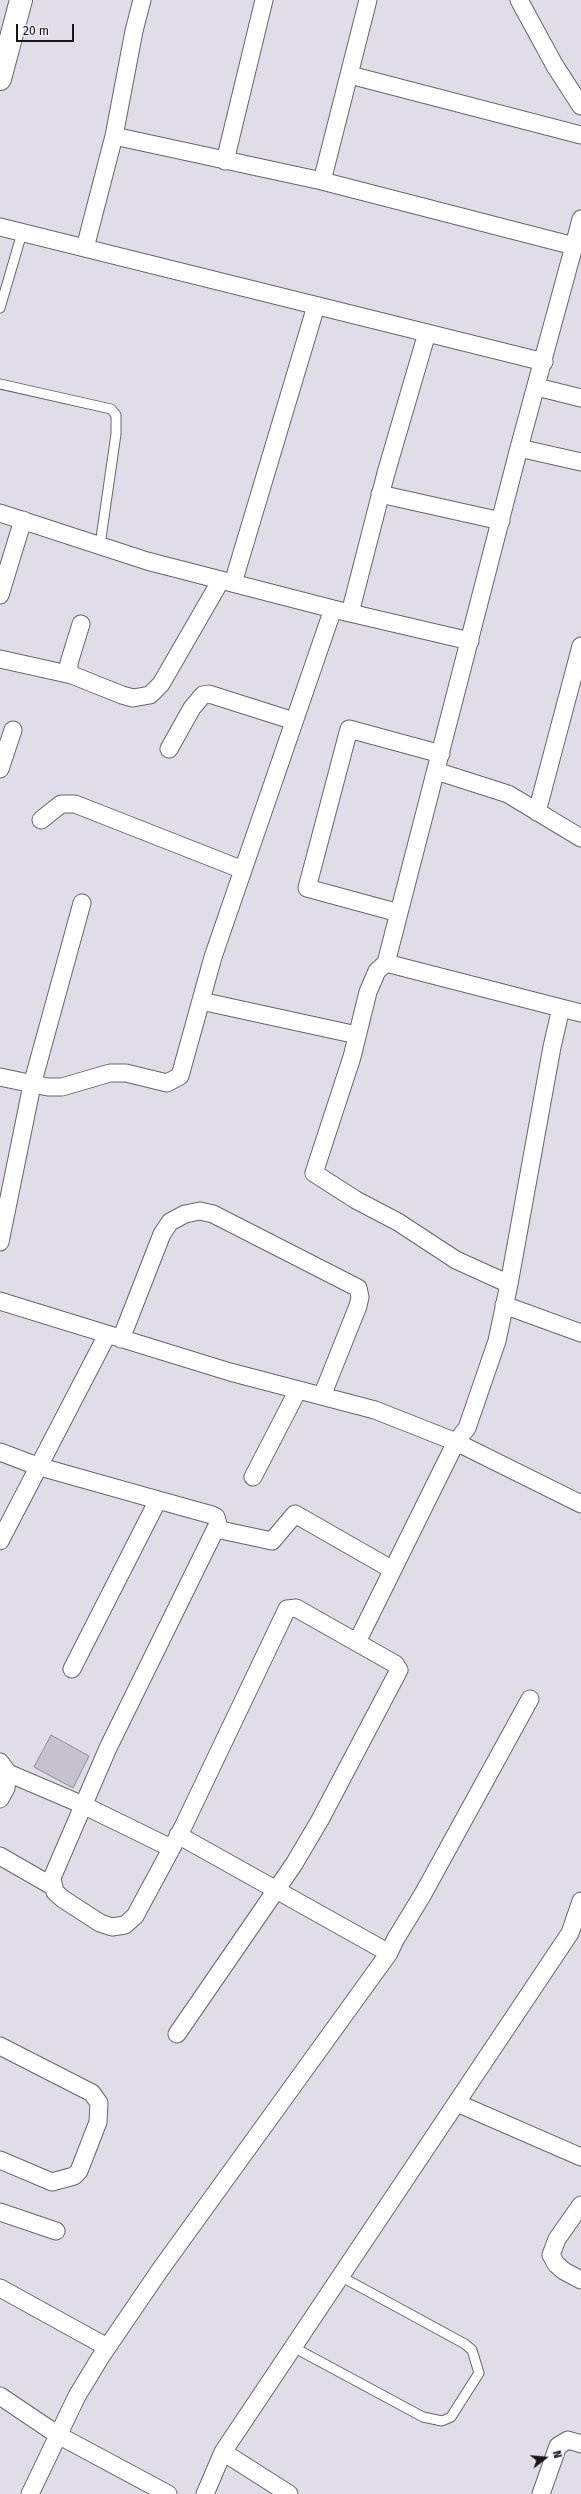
<!DOCTYPE html>
<style>
body{margin:0}
#map{position:relative;width:581px;height:2494px;overflow:hidden;background:#e0dde9;font-family:"Fira Sans",sans-serif}
canvas{display:block}
.north{position:absolute;left:525px;top:2438px;width:40px;height:40px;-webkit-text-stroke:3px #edeaf6;paint-order:stroke;rotate:74deg;font-size:11px;font-weight:700;line-height:16px;text-align:center;color:#151418}
.north::after{content:'';display:block;margin:auto;width:14px;height:18px;background:#151418;clip-path:polygon(50% 0,100% 100%,50% 72%,0 100%)}
.scale{position:absolute;left:16px;top:24px;width:58px;height:18px;box-sizing:border-box;border:2px solid #151418;border-top:0;padding-left:5px;font-size:12px;line-height:14px;white-space:nowrap;color:#151418;-webkit-text-stroke:3px #edeaf6;paint-order:stroke}
</style>
<div id="map">
<canvas width="581" height="2494"></canvas>
<div class="north">N</div>
<div class="scale">20 m</div>
</div>
<script>
const g = document.querySelector('canvas').getContext('2d');
g.lineJoin = 'round';
function fill(path, color) { g.fillStyle = color; g.fill(path, 'evenodd'); }
const shape = rows => new Path2D(rows.map(r => 'M' + r).join(''));
function trace(path, color, width, dash) { g.strokeStyle = color; g.lineWidth = width; g.lineCap = dash ? 'butt' : 'round'; g.setLineDash(dash || []); g.stroke(path); }
const building = shape([
 [51,1735,89,1756,73,1788,34,1767,51,1735]
]);
const lane = shape([
 [0,308,22,233],
 [0,384,111,409,116,415,116,434,100,545],
 [293,2347,423,2417,442,2421,451,2417,479,2373,472,2350,465,2344,340,2276]
]);
const street = shape([
 [142,0,134,31,114,136,322,181,368,0],
 [519,0,555,66,581,106],
 [350,75,581,135],
 [225,161,264,0],
 [322,181,574,246,581,219],
 [0,227,544,362],
 [85,248,114,136],
 [537,387,581,398],
 [519,448,581,462],
 [380,494,501,521],
 [0,513,147,561,333,609,470,641],
 [233,583,316,306],
 [0,595,23,520],
 [350,613,386,473,427,333],
 [81,624,69,663,69,672,72,675,122,695,133,698,150,695,161,684,221,580],
 [0,659,72,675],
 [169,749,192,708,203,695,209,694,294,721],
 [0,769,13,730],
 [436,771,508,794,581,838],
 [537,812,581,646],
 [41,820,61,804,75,804,243,870],
 [399,913,307,888,349,729,441,754],
 [386,963,519,448,574,246],
 [201,1001,357,1035],
 [561,1008,581,1013],
 [0,1077,48,1087,62,1087,110,1073,126,1073,167,1083,180,1076,213,957,333,609],
 [0,1242,32,1085,82,903],
 [0,1301,230,1372,375,1410,456,1442,581,1504],
 [504,1305,581,1333],
 [121,1339,162,1234,170,1222,185,1214,200,1211,213,1214,358,1288,360,1297,358,1306,322,1396],
 [0,1452,37,1466,158,1500,72,1669],
 [253,1477,298,1390],
 [158,1500,212,1515,216,1517,218,1524,108,1748,52,1878,55,1892,63,1899,100,1923,112,1927,125,1925,135,1916,183,1827,287,1609,296,1608,395,1664,399,1670,320,1820,294,1864,177,2034],
 [216,1529,272,1541,295,1514,391,1569],
 [0,1541,107,1335],
 [357,1642,456,1442,467,1428,497,1341,509,1284,552,1047,561,1008,386,963,377,971,368,992,352,1057,314,1173,356,1200,398,1222,456,1260,509,1284],
 [0,1762,8,1773,6,1788,0,1799],
 [8,1773,83,1805,171,1848],
 [178,1835,389,1953],
 [0,1856,52,1886],
 [0,2046,92,2093,99,2103,98,2122,79,2171,74,2176,52,2182,0,2160],
 [457,2103,581,2157],
 [581,2205,557,2239,551,2255,556,2264,564,2271,581,2280],
 [0,2212,56,2231],
 [0,2288,107,2347],
 [0,2396,58,2435,168,2494],
 [223,2452,289,2494],
 [30,2494,77,2396,100,2358,160,2270,389,1953,395,1940,423,1894,530,1699],
 [205,2494,223,2452,570,1933,581,1901],
 [541,2494,558,2446,568,2440,581,2444]
]);
const secondary = shape([
 [0,79,21,0]
]);
fill(building, '#c5c1cd');
trace(building, '#8f8c97', 1);
trace(lane, '#67646e', 11);
trace(street, '#67646e', 19);
trace(secondary, '#67646e', 24);
trace(lane, '#fff', 9);
trace(street, '#fff', 17);
trace(secondary, '#fff', 22);
</script>
